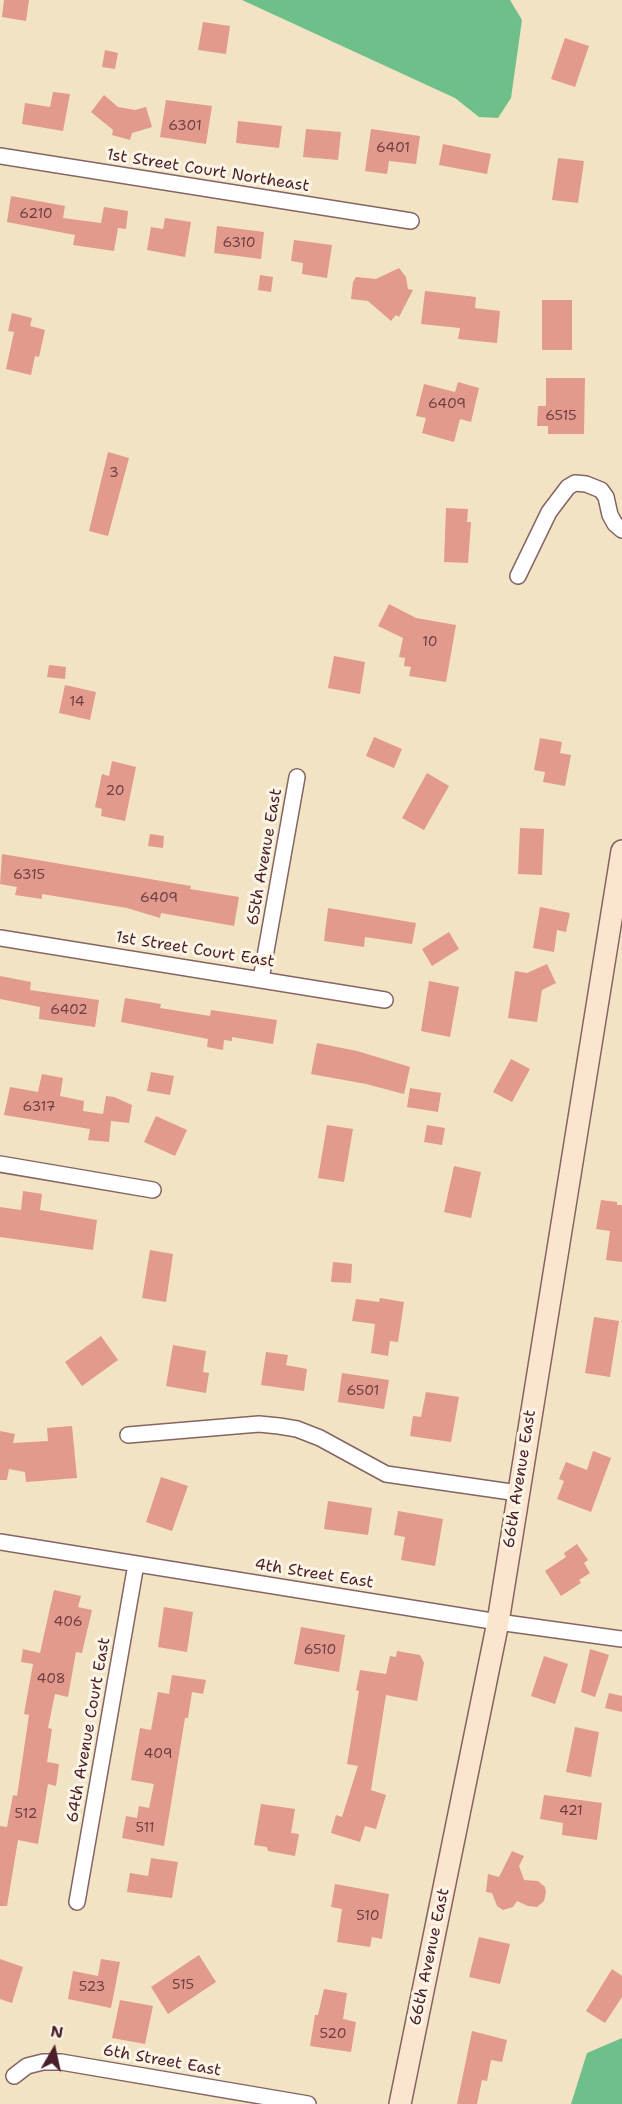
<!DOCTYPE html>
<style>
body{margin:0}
#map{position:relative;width:622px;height:2104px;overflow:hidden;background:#f2e3c5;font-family:"Shantell Sans",sans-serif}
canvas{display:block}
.north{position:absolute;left:24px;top:2020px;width:60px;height:60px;-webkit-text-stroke:4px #fcf5e5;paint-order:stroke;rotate:9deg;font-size:16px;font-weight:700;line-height:24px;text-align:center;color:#4a1f2b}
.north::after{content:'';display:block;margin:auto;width:21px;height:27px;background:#4a1f2b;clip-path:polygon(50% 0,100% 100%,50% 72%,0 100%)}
</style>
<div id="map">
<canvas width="622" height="2104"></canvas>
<div class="north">N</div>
</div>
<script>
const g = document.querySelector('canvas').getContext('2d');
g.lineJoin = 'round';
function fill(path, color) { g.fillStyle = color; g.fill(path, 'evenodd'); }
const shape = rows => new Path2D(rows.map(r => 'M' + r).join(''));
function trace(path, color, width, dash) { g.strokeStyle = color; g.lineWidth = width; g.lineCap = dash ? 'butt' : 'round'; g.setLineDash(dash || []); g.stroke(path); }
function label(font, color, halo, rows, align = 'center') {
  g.font = font + ' "Shantell Sans",sans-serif'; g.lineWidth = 6; g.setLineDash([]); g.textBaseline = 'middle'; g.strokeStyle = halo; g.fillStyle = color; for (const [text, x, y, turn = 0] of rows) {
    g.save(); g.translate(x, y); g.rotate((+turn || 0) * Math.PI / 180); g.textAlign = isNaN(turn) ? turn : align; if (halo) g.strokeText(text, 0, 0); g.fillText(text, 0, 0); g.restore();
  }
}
const forest = shape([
 [242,0,510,0,522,20,511,98,498,118,479,117,455,98],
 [622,2038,622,2104,571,2104,587,2053]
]);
const building = shape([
 [4,0,29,0,26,21,2,17],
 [203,22,230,26,226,54,198,50],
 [565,38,589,46,575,87,551,79],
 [105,50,118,53,115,69,102,67],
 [53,92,70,94,63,131,22,124,25,103,50,107],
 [104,95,118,107,135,110,146,107,152,127,132,133,130,140,112,135,113,130,91,112],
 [166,100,212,106,206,144,160,137],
 [238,121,282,126,279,148,236,143],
 [306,129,341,132,338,160,303,157],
 [371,129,420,136,416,164,389,161,387,174,365,171],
 [443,144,491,154,487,174,439,165],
 [558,158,584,161,578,203,552,200],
 [11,196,65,206,63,218,101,223,104,207,128,211,126,229,118,228,114,251,73,245,75,235,7,222],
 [165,218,191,222,185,257,147,250,151,227,163,229],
 [217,226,264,232,261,259,214,253],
 [294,240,332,245,327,278,302,274,303,263,291,261],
 [399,268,406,277,408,289,413,290,399,317,396,315,391,321,368,301,351,299,353,282,356,277,376,279],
 [260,275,273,277,271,292,258,290],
 [425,291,476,297,475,308,500,311,497,343,458,339,460,328,421,324],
 [542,300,572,300,572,350,542,350],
 [12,313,32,318,30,326,45,330,39,357,35,356,31,375,6,369,14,332,8,331],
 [546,378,585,378,584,434,548,434,548,426,537,426,538,406,546,406],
 [458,382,479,388,471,422,460,419,454,442,422,433,426,418,416,416,424,384,455,392],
 [108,452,129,458,108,536,89,531],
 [446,508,468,509,467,522,471,522,468,563,444,562],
 [389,604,416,618,456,625,446,682,409,676,411,667,404,666,405,658,399,657,403,638,378,626],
 [334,656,365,662,360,694,328,688],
 [49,665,66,667,65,679,47,677],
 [65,685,96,692,90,720,59,713],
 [374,737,402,749,394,768,366,756],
 [540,738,562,742,560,753,571,755,565,786,543,782,545,772,534,770],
 [112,761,136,767,125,821,101,816,102,809,95,807,102,774,109,776],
 [427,773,449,786,424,830,402,818],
 [520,828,544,829,542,875,518,874],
 [150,834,164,836,163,848,148,846],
 [2,854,191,886,190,889,239,897,234,926,161,913,160,918,127,908,42,894,42,899,15,895,17,887,0,884],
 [540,907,570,913,566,932,557,930,554,952,533,948],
 [328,908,416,923,412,944,365,937,364,947,324,941],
 [449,932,459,949,432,966,422,949],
 [547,964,556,983,542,990,537,1022,508,1018,515,971,527,973],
 [0,976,31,982,30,990,99,1000,95,1027,39,1019,40,1007,0,999],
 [429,981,459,987,450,1037,421,1031],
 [125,998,161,1004,160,1008,210,1016,211,1010,277,1020,273,1044,232,1037,232,1041,224,1040,223,1050,207,1047,208,1039,121,1022],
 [317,1043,357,1051,410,1067,404,1094,366,1084,311,1074],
 [511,1059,530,1069,512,1102,493,1092],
 [151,1072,174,1076,170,1095,147,1091],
 [42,1074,63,1078,60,1096,84,1101,83,1111,103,1114,106,1096,114,1097,132,1105,129,1123,111,1121,109,1142,88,1140,90,1129,4,1115,10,1087,38,1092],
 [410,1088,441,1093,438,1112,407,1107],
 [156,1116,187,1130,175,1156,144,1142],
 [327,1125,353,1129,344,1182,318,1178],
 [427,1125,445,1128,442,1145,424,1142],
 [454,1166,481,1172,471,1218,444,1212],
 [23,1191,42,1194,40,1210,97,1220,93,1250,0,1237,0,1207,21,1210],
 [601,1200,617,1202,617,1205,622,1205,622,1262,606,1260,610,1231,596,1229],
 [150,1250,173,1254,166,1302,142,1298],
 [333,1262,352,1264,351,1283,331,1282],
 [380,1298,404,1302,398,1342,390,1341,388,1356,371,1353,375,1324,352,1321,356,1299,379,1302],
 [594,1317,619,1321,610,1377,585,1373],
 [101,1336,118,1360,82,1386,65,1362],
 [173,1345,206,1351,203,1372,209,1373,206,1393,166,1386],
 [266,1352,288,1355,286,1365,307,1369,304,1391,261,1385],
 [342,1373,389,1380,384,1409,338,1402],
 [426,1392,459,1397,451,1442,410,1436,413,1416,421,1417],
 [72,1426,77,1478,26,1482,25,1472,9,1469,7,1480,0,1480,0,1431,15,1434,13,1443,48,1441,47,1428],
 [593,1451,611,1458,591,1512,557,1499,564,1481,559,1479,566,1462,587,1470],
 [161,1477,188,1486,172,1531,146,1522],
 [328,1501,372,1508,368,1535,324,1529],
 [398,1511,443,1519,435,1566,401,1560,405,1537,394,1535],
 [577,1544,588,1560,584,1563,590,1573,579,1580,581,1583,561,1596,545,1571,566,1557,564,1553],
 [54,1590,81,1596,78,1607,92,1610,82,1653,76,1652,68,1697,55,1694,48,1728,52,1729,47,1762,59,1764,56,1786,48,1784,38,1844,18,1840,7,1906,0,1906,0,1826,7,1827,13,1795,17,1796,29,1715,24,1714,33,1664,21,1662,23,1649,40,1653],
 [164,1607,193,1612,187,1652,158,1647],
 [301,1627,345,1635,339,1672,294,1664],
 [590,1649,609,1655,595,1697,581,1692],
 [397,1651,420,1655,424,1663,417,1701,386,1695,371,1790,386,1795,376,1829,365,1826,360,1842,331,1833,336,1815,342,1817,358,1766,347,1764,359,1691,356,1690,360,1670,386,1674,390,1656,396,1657],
 [544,1656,568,1664,555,1704,531,1696],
 [172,1675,206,1680,203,1694,192,1692,188,1718,185,1718,164,1846,122,1838,126,1816,137,1818,139,1806,149,1808,154,1784,131,1780,140,1728,151,1730,158,1692,169,1694],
 [609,1693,622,1696,622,1712,605,1708],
 [575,1727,599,1732,591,1777,566,1772],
 [544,1795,602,1803,597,1840,562,1835,563,1823,540,1819],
 [261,1804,295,1809,291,1833,299,1834,295,1856,268,1851,267,1847,254,1845],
 [512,1851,524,1856,519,1866,524,1880,538,1881,545,1887,546,1892,544,1901,537,1907,528,1906,517,1901,513,1907,503,1910,497,1906,492,1893,486,1892,488,1874,499,1877],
 [151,1858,178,1862,172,1898,127,1892,130,1873,148,1876],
 [335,1884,389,1894,382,1939,372,1937,370,1947,337,1942,342,1909,331,1907],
 [479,1937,510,1944,500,1984,469,1977],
 [199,1955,216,1982,168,2014,151,1987],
 [0,1959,23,1967,12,2003,0,1999],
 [101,1959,120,1962,111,2008,68,1999,73,1971,98,1976],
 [612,1969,622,1976,622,1997,605,2023,586,2011],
 [324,1989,347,1993,343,2019,356,2022,351,2052,310,2046,315,2015,318,2015],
 [120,2000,153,2006,145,2044,112,2038],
 [472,2031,507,2040,502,2062,491,2060,487,2081,482,2080,477,2104,457,2104]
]);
const street = shape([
 [0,156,411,221],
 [518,576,549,512,568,487,575,483,586,484,601,490,606,497,610,515,615,524,622,530],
 [0,938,385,1000],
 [261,979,297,777],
 [0,1164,153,1190],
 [128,1435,259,1424,279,1426,297,1429,320,1438,386,1474,518,1493],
 [0,1542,498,1622,622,1639],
 [77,1902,136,1564],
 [14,2076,27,2066,43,2062,61,2062,308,2104]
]);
const secondary = shape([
 [400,2104,498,1622,622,851]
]);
const numberNames = [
 ["6301",185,126],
 ["6401",393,148],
 ["6210",36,214],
 ["6310",239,243],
 ["6409",447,404],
 ["6515",561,416],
 ["3",114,473],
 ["10",430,642],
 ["14",77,702],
 ["20",115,791],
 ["6315",29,875],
 ["6409",159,898],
 ["6402",69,1010],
 ["6317",39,1107],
 ["6501",363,1391],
 ["406",68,1622],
 ["6510",320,1650],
 ["408",51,1679],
 ["409",158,1754],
 ["421",571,1811],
 ["512",26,1814],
 ["511",145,1828],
 ["510",368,1916],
 ["515",183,1985],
 ["523",92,1987],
 ["520",333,2034]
];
const streetNames = [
 ["1st Street Court Northeast",208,171,9],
 ["65th Avenue East",265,857,-80],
 ["1st Street Court East",195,950,9],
 ["66th Avenue East",520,1479,-81],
 ["4th Street East",314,1574,9],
 ["64th Avenue Court East",89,1730,-80],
 ["66th Avenue East",430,1957,-78],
 ["6th Street East",162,2061,10]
];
fill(forest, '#6fbf8a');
fill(building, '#e19a8c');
trace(street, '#856461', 18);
trace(secondary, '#856461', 24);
trace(street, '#fff', 15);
trace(secondary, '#fbe5cf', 21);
label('14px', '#703e43', null, numberNames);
label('16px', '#4a1f2b', '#fcf5e5', streetNames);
</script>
